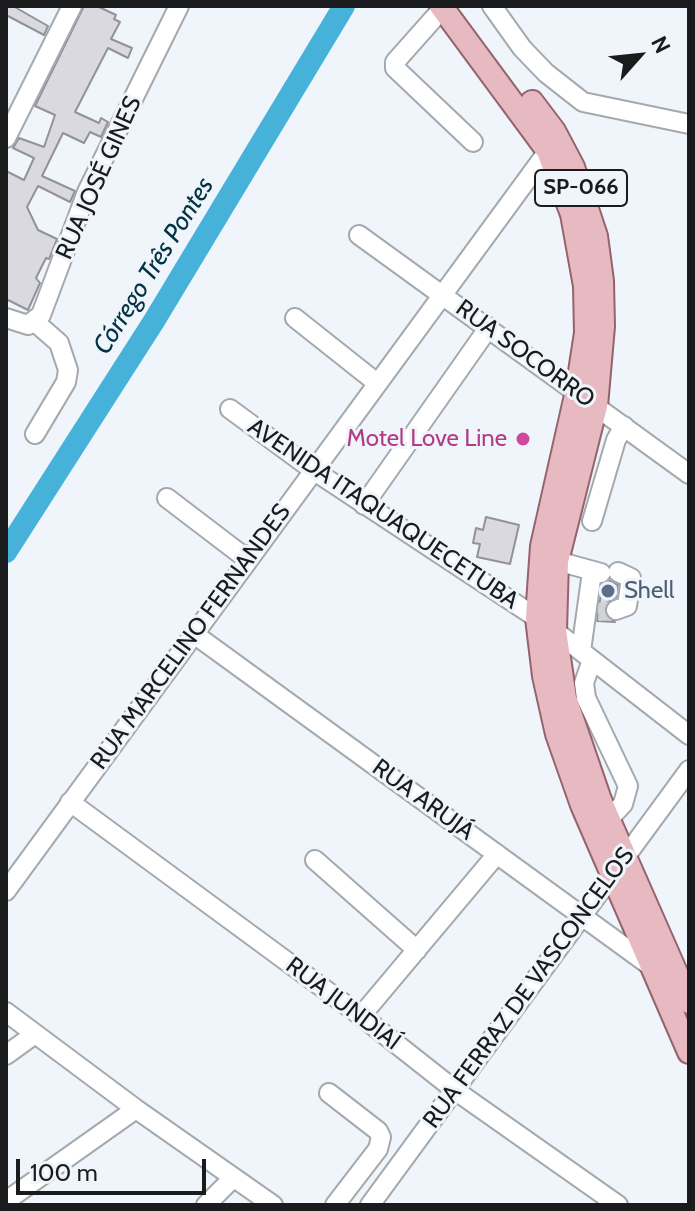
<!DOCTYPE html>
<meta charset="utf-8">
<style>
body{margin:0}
#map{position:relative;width:695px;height:1211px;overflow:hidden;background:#eff5fa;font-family:Cabin,sans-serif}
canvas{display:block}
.frame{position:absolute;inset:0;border:8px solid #191b1d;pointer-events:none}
.north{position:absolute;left:599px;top:16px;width:80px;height:80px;-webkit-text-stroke:6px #eff5fa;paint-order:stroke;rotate:63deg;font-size:22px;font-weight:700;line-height:32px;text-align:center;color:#191b1d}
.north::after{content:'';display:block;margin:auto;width:28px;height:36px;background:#191b1d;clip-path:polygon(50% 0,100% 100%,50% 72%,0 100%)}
.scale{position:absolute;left:16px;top:1159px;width:190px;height:36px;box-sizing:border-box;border:4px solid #191b1d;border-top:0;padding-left:10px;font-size:24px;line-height:28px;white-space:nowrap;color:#191b1d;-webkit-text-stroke:6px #eff5fa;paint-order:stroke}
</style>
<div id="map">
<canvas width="695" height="1211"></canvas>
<div class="frame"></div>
<div class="north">N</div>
<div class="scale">100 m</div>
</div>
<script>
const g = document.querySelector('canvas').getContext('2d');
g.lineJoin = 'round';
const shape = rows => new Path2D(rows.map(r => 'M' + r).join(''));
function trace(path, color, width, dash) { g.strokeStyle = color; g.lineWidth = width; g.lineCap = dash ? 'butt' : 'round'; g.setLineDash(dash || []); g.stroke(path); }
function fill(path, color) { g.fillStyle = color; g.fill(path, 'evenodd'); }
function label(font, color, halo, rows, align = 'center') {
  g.font = font + ' Cabin,sans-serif'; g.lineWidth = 6; g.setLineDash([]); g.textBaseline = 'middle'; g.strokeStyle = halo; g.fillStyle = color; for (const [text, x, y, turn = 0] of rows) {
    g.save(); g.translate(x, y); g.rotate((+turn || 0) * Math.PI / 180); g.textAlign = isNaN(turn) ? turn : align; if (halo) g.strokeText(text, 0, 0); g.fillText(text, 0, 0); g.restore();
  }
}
const river = shape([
 [6,552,154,321,344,6]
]);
const building = shape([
 [6,6,13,6,48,26,44,35,6,15,6,6],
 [84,6,97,6,116,15,114,19,120,22,111,39,132,48,128,58,108,48,75,112,99,123,101,118,108,122,101,137,90,132,84,143,63,133,42,176,75,191,70,202,38,186,27,207,38,230,57,239,49,259,46,258,36,278,40,283,28,310,6,299,6,171,24,180,34,158,13,148,19,138,44,147,55,115,35,106,84,6],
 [486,517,519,525,510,564,477,557,480,544,473,543,476,528,483,530,486,517],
 [610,581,618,585,616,597,606,603,605,613,615,622,597,621,602,585,610,581]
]);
const minorTunnel = shape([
 [598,612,616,610]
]);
const minor = shape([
 [492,6,522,48,546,73,583,102,689,124],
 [443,8,395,62,395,68,473,142],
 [6,138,72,6],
 [359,235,689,474],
 [6,318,28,325,41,315,87,192,179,6],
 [295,318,377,383],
 [35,322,59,343,68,370,66,382,35,434],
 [230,409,313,470,537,618],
 [167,498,247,559],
 [364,505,489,327],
 [592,521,616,440,624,426],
 [557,561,601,573],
 [616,610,627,606,631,578,618,572],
 [555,631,689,735],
 [194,634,652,967],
 [581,651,592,572],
 [592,660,584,683,586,698,628,786,623,804,608,820],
 [70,802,361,1016,456,1091,618,1205],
 [315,860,417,950],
 [6,891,548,151],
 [6,1012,136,1109,273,1205],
 [361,1016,497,854],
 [6,1055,35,1034],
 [329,1093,378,1131,381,1137,378,1149,335,1205],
 [6,1201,136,1109],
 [206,1205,233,1178],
 [370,1205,689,770]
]);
const major = shape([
 [441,6,548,151,572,214,585,286,586,333,577,391,542,546,537,618,544,676,557,734,582,805,689,1052],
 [532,102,554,131,573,167,596,236,602,281,603,326,596,406,557,561,555,631,565,698,600,800,689,1002]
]);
const markers = [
 [523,439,8,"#d1479c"],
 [608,591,8,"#5c6f8a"]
];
const shields = [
 [581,188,92]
];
const shieldNames = [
 ["SP-066",581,188]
];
const streetNames = [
 ["RUA JOSÉ GINES",99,178,-66],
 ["RUA SOCORRO",525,354,36],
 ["AVENIDA ITAQUAQUECETUBA",383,514,34],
 ["RUA MARCELINO FERNANDES",191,637,-54],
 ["RUA ARUJÁ",423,800,36],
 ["RUA FERRAZ DE VASCONCELOS",529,988,-54],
 ["RUA JUNDIAÍ",343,1004,37]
];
const hotelNames = [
 ["Motel Love Line",507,439]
];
const serviceNames = [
 ["Shell",624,591]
];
const waterNames = [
 ["Córrego Três Pontes",154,266,-58]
];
trace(river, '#46b2da', 22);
fill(building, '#dad9e0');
trace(building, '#939298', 2);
trace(minorTunnel, '#cfd4d9', 18, [18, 9]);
trace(minor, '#a4a9ae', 22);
trace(major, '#94646e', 26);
trace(minor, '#fff', 18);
trace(major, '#e7bac2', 22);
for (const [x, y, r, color] of markers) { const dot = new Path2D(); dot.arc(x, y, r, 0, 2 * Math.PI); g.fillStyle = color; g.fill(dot); trace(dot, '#eff5fa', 3); }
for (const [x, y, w] of shields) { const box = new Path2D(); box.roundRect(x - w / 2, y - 18, w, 36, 6); g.fillStyle = '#eff5fa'; g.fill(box); trace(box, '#191b1d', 2); }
label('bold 22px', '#191b1d', null, shieldNames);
label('24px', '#191b1d', '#eff5fa', streetNames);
label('24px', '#b23c85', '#eff5fa', hotelNames, 'right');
label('24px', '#4e5e75', '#eff5fa', serviceNames, 'left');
label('italic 26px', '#003343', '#eff5fa', waterNames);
</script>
